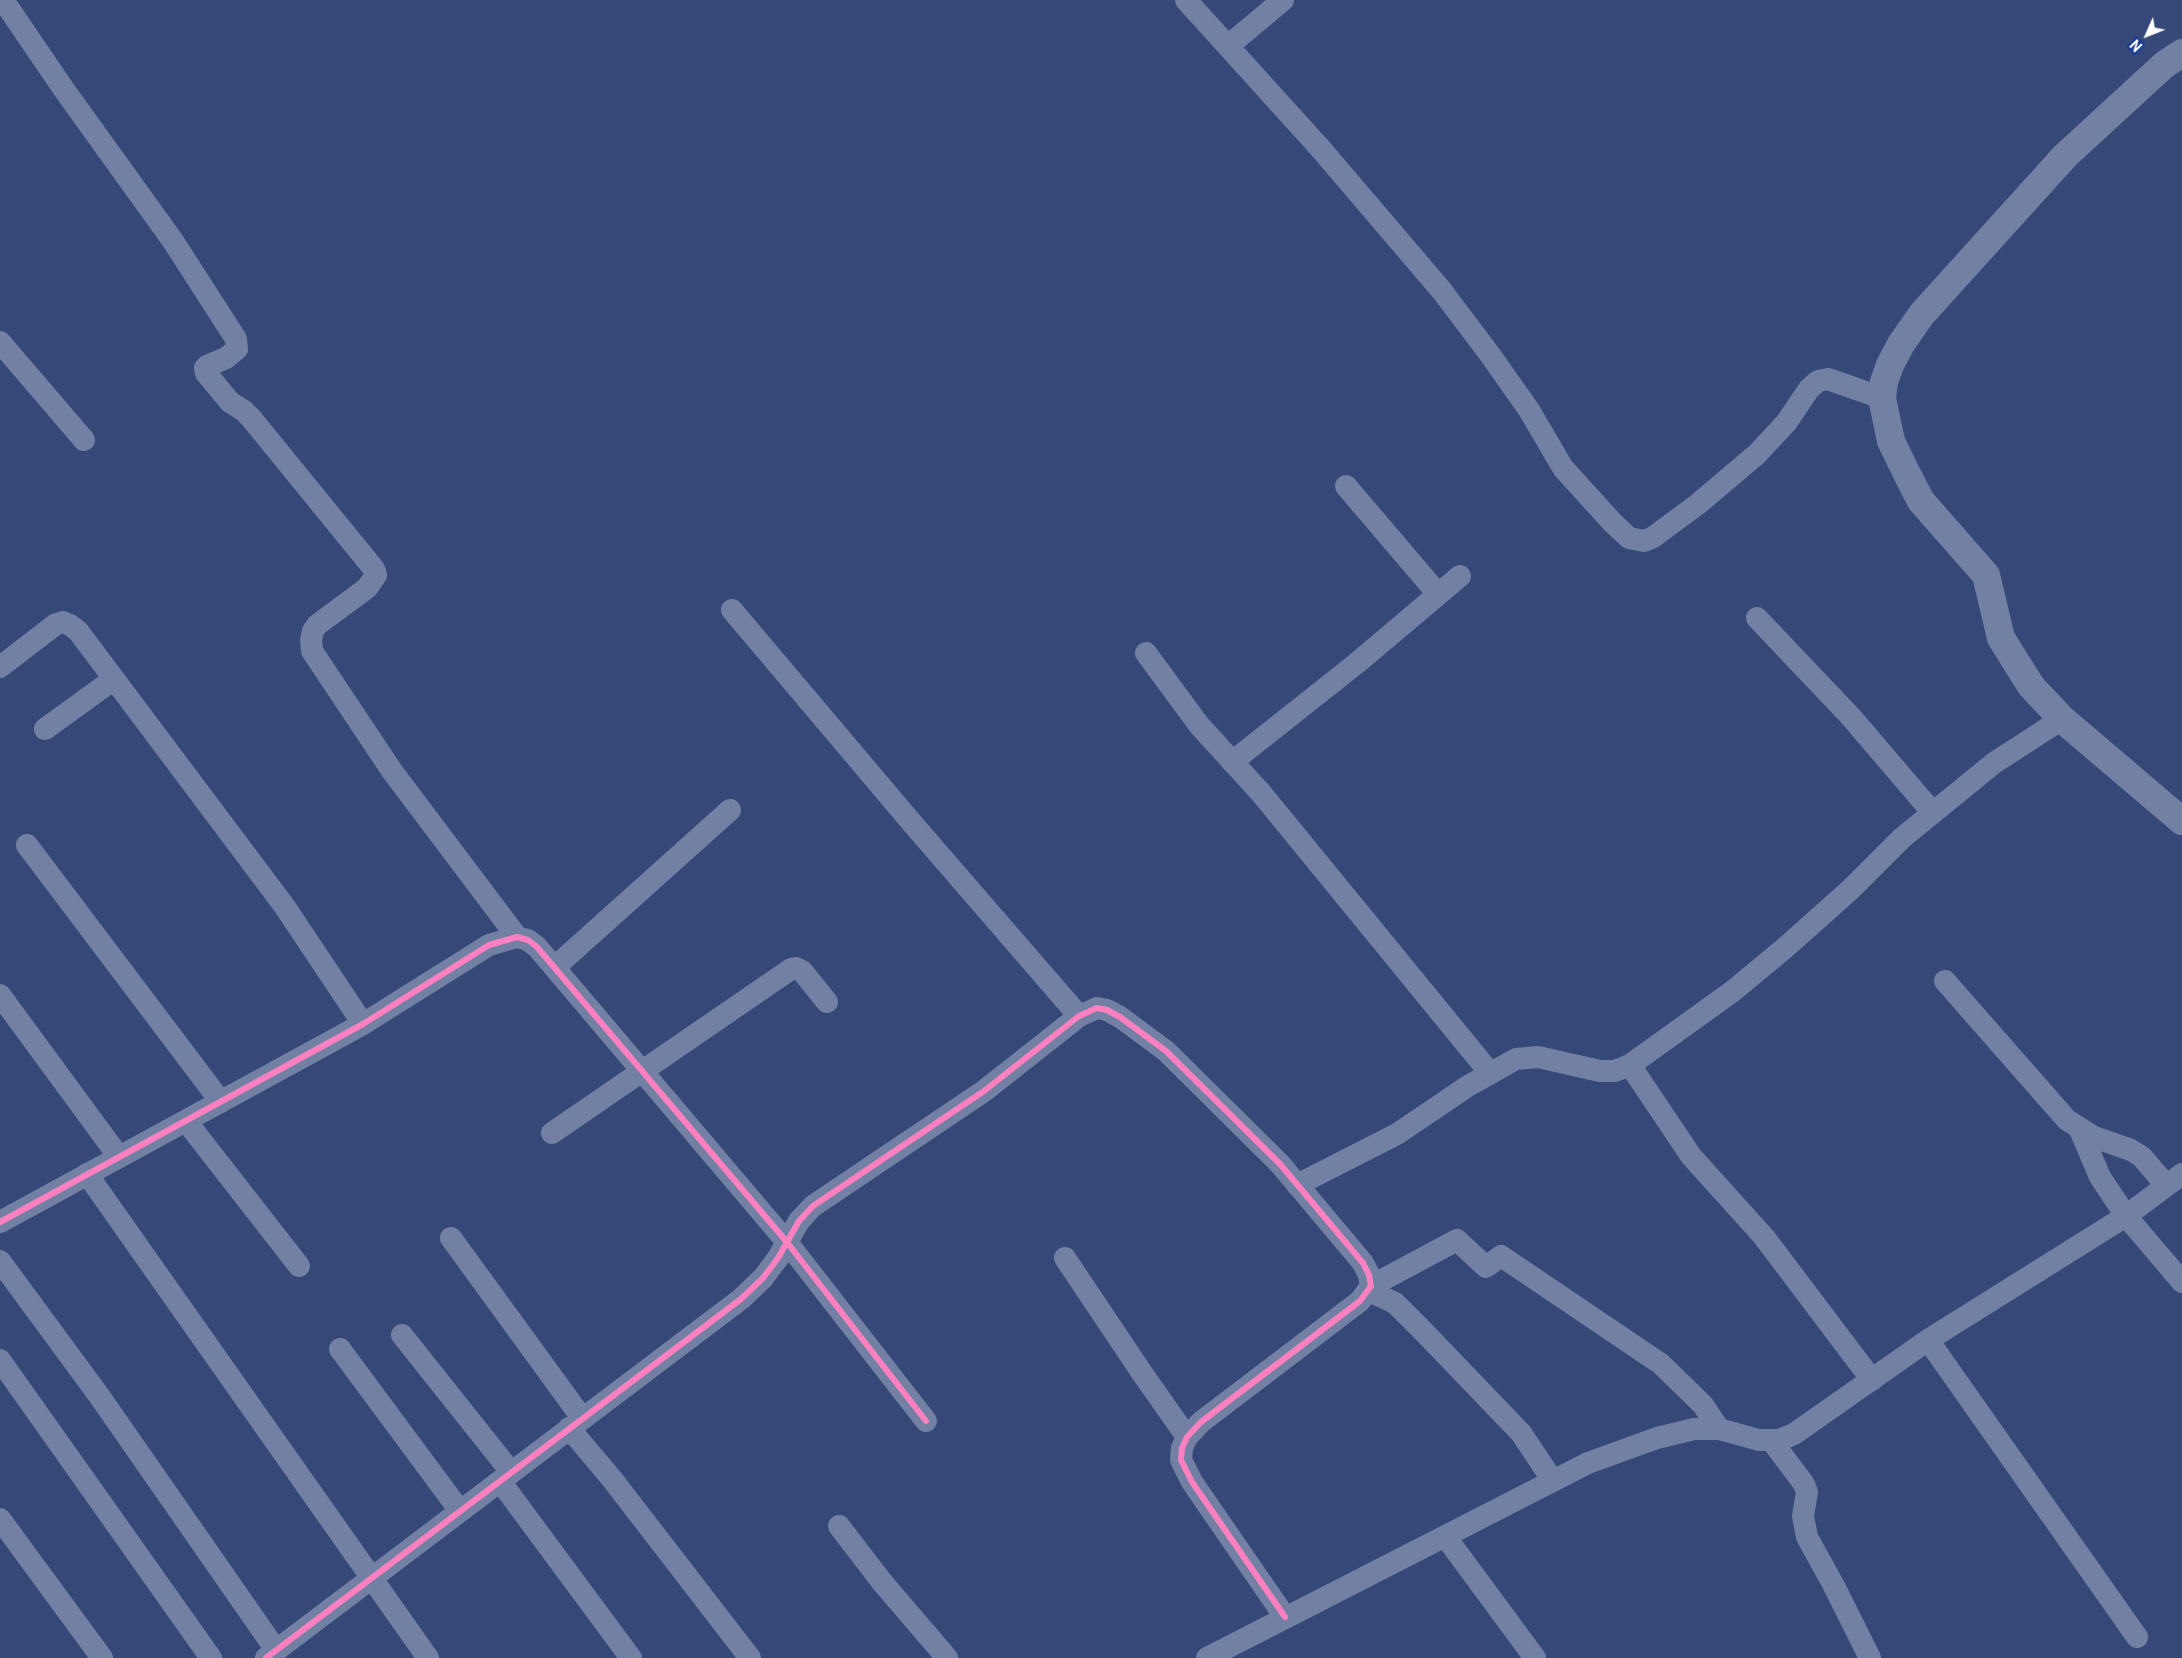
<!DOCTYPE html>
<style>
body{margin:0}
#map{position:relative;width:2182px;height:1658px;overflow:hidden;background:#354878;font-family:Roboto,sans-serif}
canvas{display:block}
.north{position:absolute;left:2122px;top:10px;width:50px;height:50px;-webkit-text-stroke:4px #183c95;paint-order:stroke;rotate:226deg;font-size:14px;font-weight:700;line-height:20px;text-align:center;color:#fff}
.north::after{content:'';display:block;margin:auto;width:18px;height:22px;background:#fff;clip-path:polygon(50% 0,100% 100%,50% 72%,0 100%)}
</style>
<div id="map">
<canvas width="2182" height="1658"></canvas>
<div class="north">N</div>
</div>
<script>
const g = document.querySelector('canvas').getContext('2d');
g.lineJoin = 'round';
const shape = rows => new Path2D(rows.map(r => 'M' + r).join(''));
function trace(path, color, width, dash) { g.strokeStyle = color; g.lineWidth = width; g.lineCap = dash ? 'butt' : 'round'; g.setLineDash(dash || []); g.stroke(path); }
const minor = shape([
 [3,0,65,91,173,241,236,339,237,349,226,358,207,366,205,368,206,373,230,402,244,411,251,418,374,569,376,575,367,588,317,625,313,631,311,640,312,651,392,771,517,937],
 [1186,0,1320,148,1442,291,1491,356,1529,410,1563,468,1612,522,1629,538,1644,541,1652,538,1698,504,1757,454,1786,423,1809,389,1818,381,1828,379,1882,398],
 [1228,46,1283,0],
 [0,342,84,440],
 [1346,486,1438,594],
 [732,610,912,823,1079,1016],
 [1757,618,1851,717,1933,813],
 [1146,653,1199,725,1261,793,1490,1073],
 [0,667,56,624,63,622,70,625,78,631,285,907,363,1024],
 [45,729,114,679],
 [1232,762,1357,663,1460,576],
 [27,845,221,1102],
 [555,967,730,810],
 [1945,981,2067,1120,2094,1137,2131,1150,2142,1157,2166,1185],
 [0,995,119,1157],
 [1630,1065,1691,1156,1764,1237,1872,1380],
 [186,1121,299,1266],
 [2080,1130,2100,1177,2126,1216,2182,1282],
 [552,1133,791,969,796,968,802,971,827,1002],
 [87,1174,428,1658],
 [1297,1185,1397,1134,1468,1086,1516,1059,1538,1057,1600,1071,1615,1071,1630,1065,1733,991,1786,947,1851,889,1902,838,1994,763,2062,719],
 [0,1222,363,1024,489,945,517,937,528,940,537,947,786,1241,926,1421],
 [451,1238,582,1418],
 [1065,1258,1142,1373,1187,1437],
 [0,1261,100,1397,276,1650],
 [1371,1286,1457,1240,1486,1267,1501,1256,1661,1364,1703,1405,1719,1429],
 [1369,1291,1395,1303,1422,1330,1521,1433,1553,1481],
 [402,1335,511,1472],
 [1928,1340,2137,1637],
 [340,1349,460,1511],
 [0,1360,211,1658],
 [569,1428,612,1479,750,1658],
 [1771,1440,1804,1484,1807,1492,1803,1516,1807,1537,1834,1586,1870,1658],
 [500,1481,631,1658],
 [0,1519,102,1658],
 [839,1526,882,1582,947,1658],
 [1445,1536,1535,1658],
 [266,1658,741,1299,763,1278,778,1258,799,1221,813,1206,984,1091,1079,1016,1097,1008,1107,1010,1120,1017,1166,1051,1280,1164,1363,1263,1369,1275,1371,1286,1360,1301,1201,1422,1187,1437,1182,1448,1181,1460,1192,1482,1285,1617],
 [1207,1658,1588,1463,1657,1438,1694,1429,1719,1429,1759,1440,1779,1440,1794,1434,1928,1340,2126,1216,2182,1174]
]);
const tertiary = shape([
 [2182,53,2164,65,2065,156,1922,314,1901,344,1890,365,1884,382,1882,398,1891,441,1907,474,1921,501,1986,575,2001,638,2031,686,2062,719,2182,821]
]);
const cycleway = shape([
 [0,1222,363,1024,489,945,517,937,528,940,537,947,786,1241,926,1421],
 [266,1658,741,1299,763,1278,778,1258,799,1221,813,1206,984,1091,1079,1016,1097,1008,1107,1010,1120,1017,1166,1051,1280,1164,1363,1263,1369,1275,1371,1286,1360,1301,1201,1422,1187,1437,1182,1448,1181,1460,1192,1482,1285,1617]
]);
trace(minor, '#7281a3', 22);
trace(tertiary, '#7281a3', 28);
trace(cycleway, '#ff80c0', 6);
</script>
